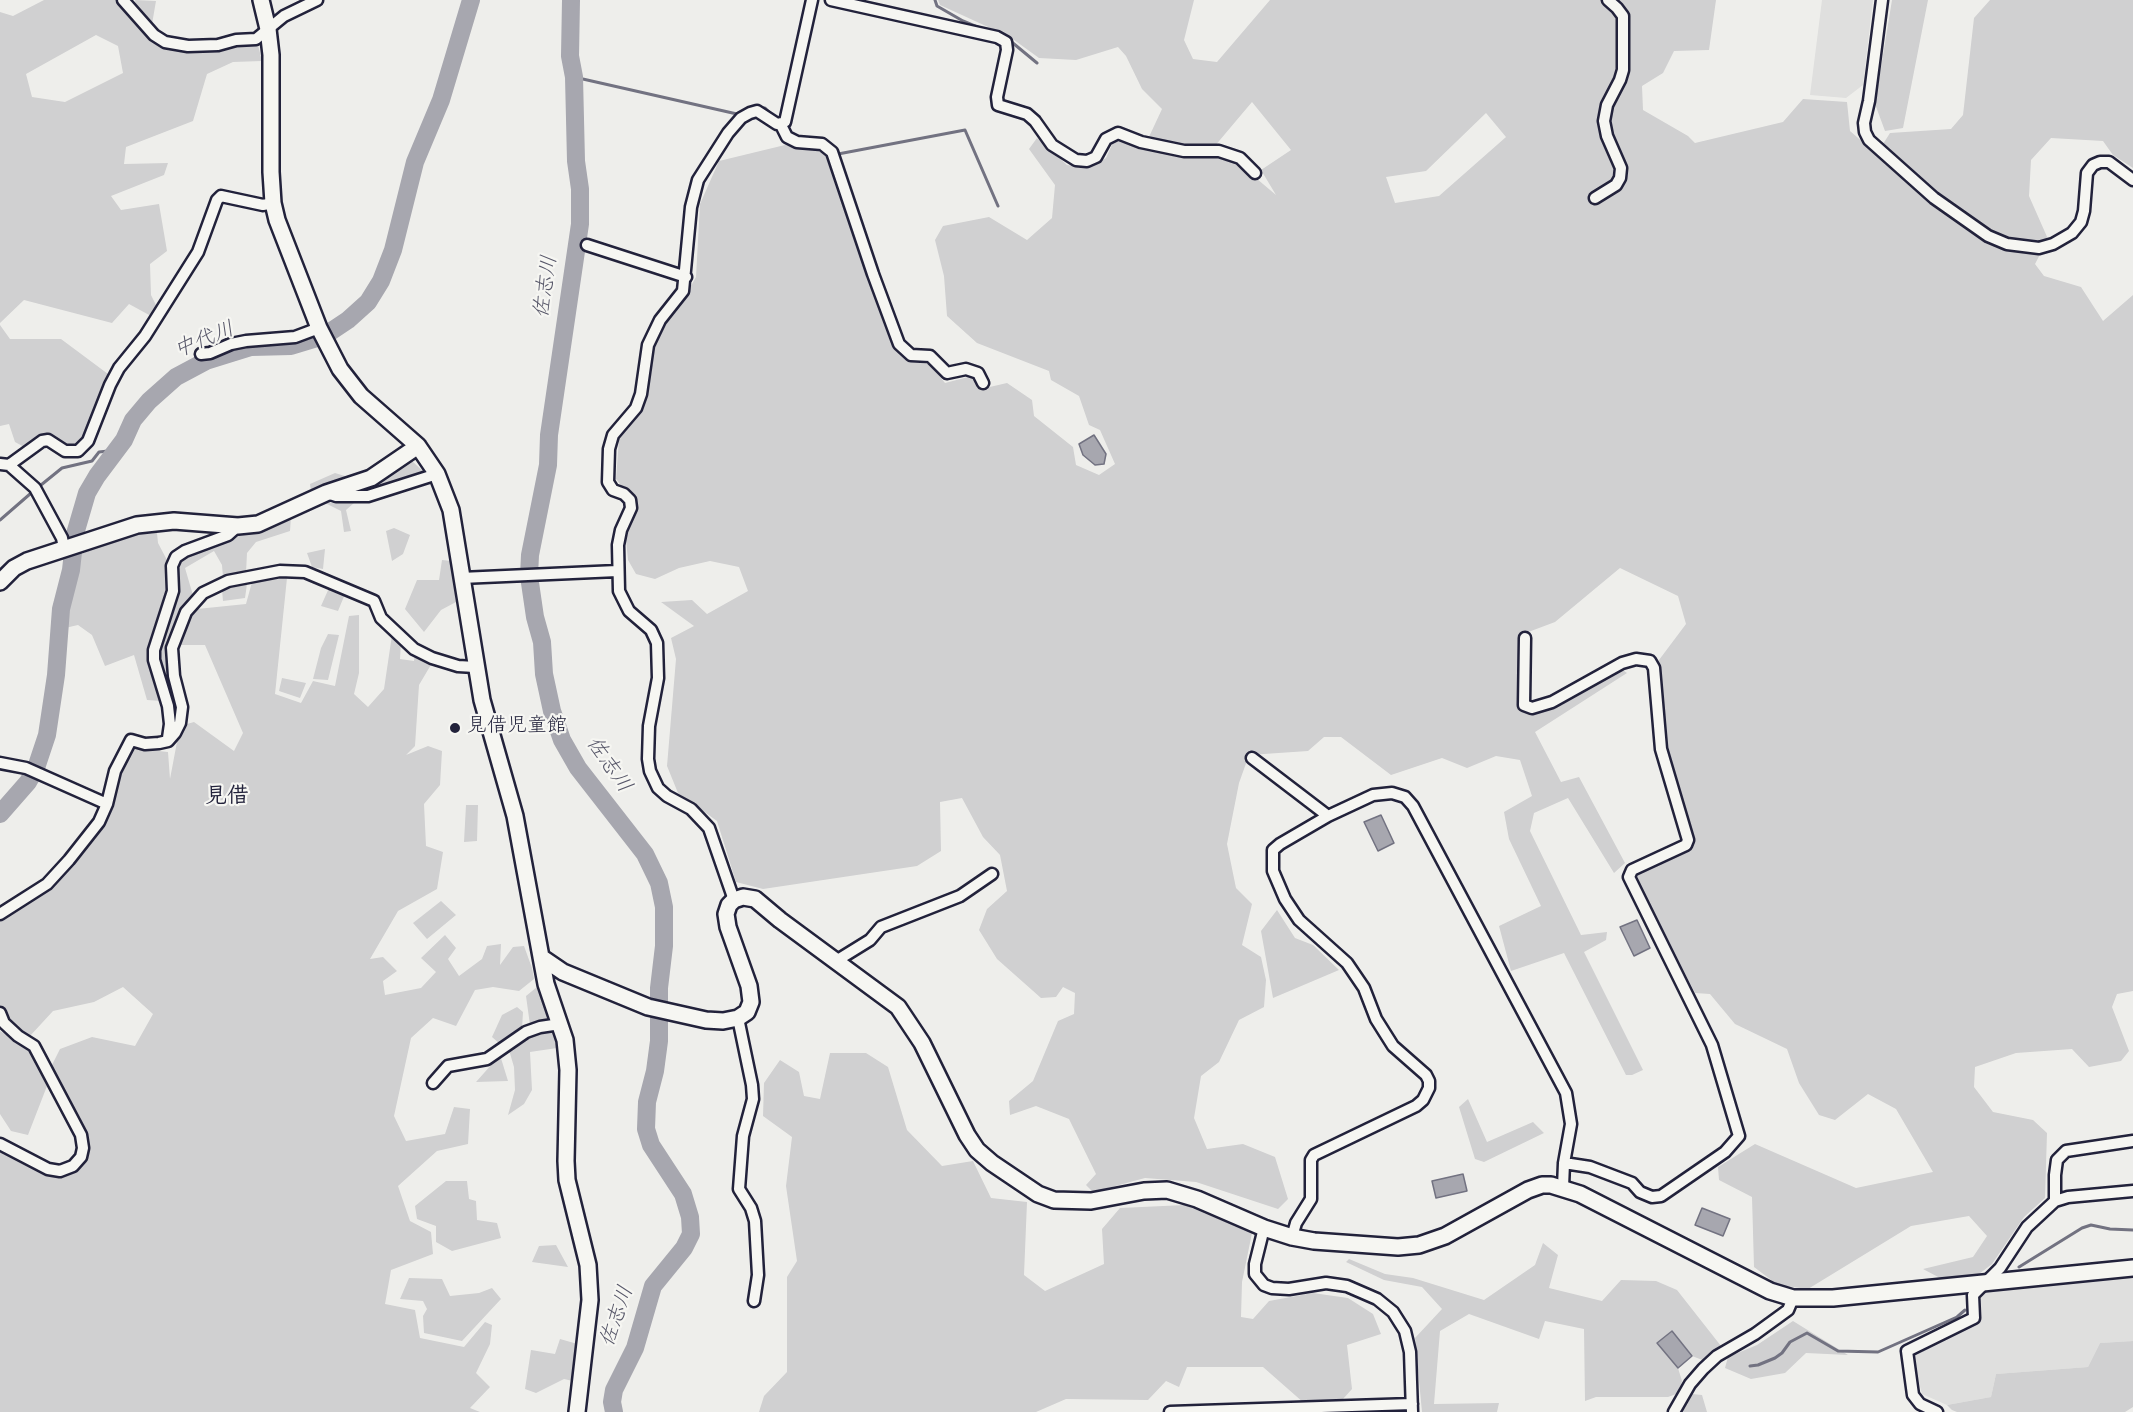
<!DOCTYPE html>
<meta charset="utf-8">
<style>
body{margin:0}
canvas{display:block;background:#eeeeeb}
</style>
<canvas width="2133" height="1412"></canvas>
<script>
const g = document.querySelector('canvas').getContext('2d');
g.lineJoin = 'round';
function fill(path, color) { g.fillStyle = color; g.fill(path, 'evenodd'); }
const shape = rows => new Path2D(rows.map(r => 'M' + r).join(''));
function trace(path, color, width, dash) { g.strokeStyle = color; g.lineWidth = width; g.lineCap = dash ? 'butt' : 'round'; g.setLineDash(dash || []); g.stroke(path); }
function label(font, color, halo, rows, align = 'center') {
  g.font = font + ' "Gochi Hand","Klee One",sans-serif'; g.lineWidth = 4.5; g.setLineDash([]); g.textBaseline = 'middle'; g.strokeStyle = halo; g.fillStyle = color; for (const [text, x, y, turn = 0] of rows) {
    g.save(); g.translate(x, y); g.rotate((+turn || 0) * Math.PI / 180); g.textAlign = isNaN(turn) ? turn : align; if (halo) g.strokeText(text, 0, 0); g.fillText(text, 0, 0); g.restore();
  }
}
const built = shape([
 [1822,0,1873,0,1863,85,1846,98,1810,95],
 [2133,1276,2133,1341,2100,1343,2088,1367,1996,1374,1991,1397,1947,1405,1922,1394,1913,1359,1915,1349,1980,1320,1978,1291]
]);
const green = shape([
 [44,0,118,0,159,45,189,52,240,43,258,45,262,61,233,62,207,74,193,121,126,147,124,164,168,163,164,175,111,196,121,210,159,204,167,251,150,264,151,295,157,307,151,316,129,304,112,323,24,300,0,323,0,12,13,16],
 [96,35,118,46,123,73,65,102,32,97,26,74],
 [135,0,156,1,152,24,137,13],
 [938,0,1194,0,1184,40,1193,59,1217,62,1270,0,1716,0,1709,50,1674,51,1663,73,1642,86,1643,110,1688,136,1695,143,1783,122,1803,99,1847,102,1850,131,1929,199,1883,144,1890,133,1951,129,1963,115,1974,18,1990,0,2133,0,2133,168,2113,155,2103,141,2051,138,2031,160,2029,196,2048,239,2035,264,2044,276,2081,287,2103,321,2133,295,2133,991,2117,994,2112,1007,2129,1051,2121,1061,2089,1067,2072,1049,2016,1053,1975,1067,1974,1087,1993,1112,2033,1120,2047,1133,2045,1198,2024,1217,1992,1264,1979,1274,1940,1278,1923,1269,1973,1257,1987,1236,1969,1216,1911,1226,1808,1289,1778,1285,1754,1267,1752,1197,1719,1180,1718,1167,1755,1144,1856,1188,1933,1172,1896,1109,1868,1094,1835,1120,1819,1115,1799,1083,1787,1049,1735,1024,1710,994,1695,993,1636,880,1639,873,1693,845,1667,749,1659,660,1686,624,1678,596,1620,568,1555,622,1523,634,1519,701,1542,711,1620,668,1627,673,1535,732,1561,782,1579,777,1625,863,1614,873,1568,798,1534,813,1530,831,1581,935,1607,932,1606,940,1584,952,1643,1070,1632,1075,1626,1075,1564,953,1511,971,1499,926,1541,906,1509,839,1504,812,1532,796,1520,760,1496,756,1467,768,1442,758,1391,775,1341,737,1324,737,1308,751,1249,755,1239,783,1227,844,1236,888,1252,904,1242,945,1261,957,1266,980,1264,1007,1239,1020,1219,1062,1201,1076,1194,1118,1207,1149,1243,1144,1275,1157,1288,1199,1278,1209,1196,1182,1145,1178,1093,1192,1086,1185,1096,1174,1069,1119,1036,1106,1010,1115,1009,1101,1033,1081,1058,1021,1074,1014,1075,993,1063,987,1056,997,1041,998,997,959,979,930,987,909,1007,891,1000,855,983,837,962,798,940,802,941,851,917,866,763,889,736,882,717,821,678,793,667,766,676,659,671,638,694,626,661,602,692,600,707,614,748,591,739,567,710,561,679,568,655,579,636,574,628,560,626,540,634,502,616,479,619,439,641,412,651,375,655,338,679,307,696,277,700,204,719,161,785,145,824,151,892,343,909,362,930,364,945,383,972,376,981,389,1007,383,1032,400,1034,416,1073,447,1076,465,1099,475,1115,464,1100,430,1089,425,1079,396,1051,380,1049,371,977,343,947,316,944,276,935,240,943,226,989,217,1027,240,1052,218,1055,185,1029,149,1037,138,1067,165,1088,168,1106,158,1115,138,1181,156,1217,157,1237,162,1276,195,1261,170,1291,150,1252,102,1214,147,1186,148,1148,139,1162,109,1142,89,1126,56,1118,47,1076,60,1039,58,1010,37,940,5],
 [1486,113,1506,137,1439,196,1395,203,1386,177,1426,171],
 [1892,0,1928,0,1903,128,1885,131,1875,104],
 [0,325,10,339,61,339,108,374,84,443,68,449,46,436,26,448,15,442,9,424,0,426],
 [412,461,425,473,372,490,354,490,373,484],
 [335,473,348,477,311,491,310,484],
 [325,503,354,503,346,510,351,531,344,532,341,511],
 [291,517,290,531,256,542,247,553,246,573,223,577,222,565,214,551,185,568,197,609,246,604,252,582,287,578,275,694,301,703,313,681,335,686,349,616,359,615,359,673,354,694,368,707,384,689,392,635,401,642,400,659,414,661,415,653,432,663,419,685,415,746,406,755,428,746,442,751,440,785,424,804,426,846,443,852,437,889,398,911,370,959,383,957,397,971,383,981,385,995,421,988,436,972,421,958,445,935,456,948,448,959,459,976,482,959,487,946,501,944,500,965,513,947,524,946,532,968,534,979,519,991,493,987,475,990,456,1026,433,1018,411,1038,394,1116,406,1141,445,1134,454,1107,470,1109,468,1144,437,1151,398,1186,410,1221,431,1232,433,1254,391,1270,385,1304,415,1310,420,1338,464,1347,485,1322,492,1325,490,1344,476,1373,490,1387,470,1408,480,1412,0,1412,0,1140,15,1158,57,1177,87,1161,88,1135,52,1065,60,1049,92,1037,135,1046,153,1014,123,987,94,1002,53,1011,30,1036,11,1024,0,1005,0,919,53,883,105,818,118,770,131,748,168,752,170,779,180,726,194,722,234,751,243,733,205,645,177,645,169,654,170,685,161,701,147,700,134,655,105,666,92,635,78,625,65,628,81,554,127,535,157,533,158,543,168,562,167,590,150,638,159,650,175,552,217,532,255,532],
 [394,528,410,535,403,554,392,561,386,531],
 [325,549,323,569,312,567,307,553],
 [442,560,451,561,456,602,441,610,424,632,405,609,417,580,439,580],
 [247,584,245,598,223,601,222,590],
 [329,588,345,594,338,611,321,606],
 [328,634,339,635,328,680,313,679,321,648],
 [282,678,306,683,300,698,279,691],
 [466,805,478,805,477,841,464,842],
 [441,901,456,915,427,939,413,923],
 [1277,910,1295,938,1313,945,1339,970,1273,998,1261,931],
 [537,987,549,1020,530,1025,526,996],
 [517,1007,523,1012,522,1029,500,1044,492,1037,502,1015],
 [552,1030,557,1048,530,1052,532,1090,524,1104,508,1115,515,1090,514,1067,509,1050,525,1035],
 [0,1031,32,1050,47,1086,28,1135,11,1131,0,1114],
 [830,1053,866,1053,888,1067,907,1130,942,1166,973,1161,991,1198,1027,1202,1024,1275,1045,1291,1104,1264,1102,1229,1120,1208,1185,1205,1252,1233,1242,1282,1241,1317,1253,1319,1269,1301,1313,1293,1348,1298,1373,1314,1381,1334,1347,1345,1352,1389,1343,1399,1304,1403,1263,1367,1187,1367,1179,1387,1166,1381,1148,1400,1066,1399,1036,1412,759,1412,764,1396,787,1372,787,1277,797,1261,786,1186,792,1137,763,1116,764,1083,780,1060,799,1072,804,1096,820,1099],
 [500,1055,508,1081,476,1082],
 [1468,1099,1487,1142,1533,1122,1544,1133,1484,1162,1475,1159,1459,1107],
 [446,1181,467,1181,469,1199,476,1201,477,1220,497,1223,501,1238,452,1251,436,1242,436,1226,417,1219,415,1206],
 [1543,1243,1558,1255,1549,1288,1602,1301,1621,1280,1656,1281,1677,1290,1721,1346,1705,1361,1692,1356,1671,1331,1658,1343,1678,1368,1682,1381,1679,1393,1668,1397,1596,1397,1585,1401,1584,1329,1545,1321,1539,1339,1469,1314,1440,1331,1434,1404,1499,1403,1497,1412,1422,1412,1415,1338,1442,1309,1422,1287,1384,1280,1346,1262,1349,1259,1385,1274,1413,1278,1484,1300,1535,1265],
 [556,1245,568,1267,532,1262,539,1246],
 [409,1278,442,1279,450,1296,479,1293,492,1288,501,1299,462,1341,424,1333,423,1316,427,1309,423,1301,400,1299],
 [1793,1321,1848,1355,1806,1353,1785,1373,1751,1379,1725,1368,1728,1357,1757,1345],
 [560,1339,581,1345,577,1382,564,1379,536,1393,525,1389,531,1350,555,1354],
 [2133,1341,2133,1407,2125,1412,1957,1412,1952,1410,1947,1405,1991,1397,1996,1374,2088,1367,2100,1343],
 [1692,1394,1702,1395,1707,1412,1682,1412]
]);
const water = shape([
 [1094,435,1106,454,1104,464,1095,465,1083,455,1079,444,1094,435],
 [1381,815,1394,843,1378,851,1364,822,1381,815],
 [1637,920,1650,948,1634,956,1620,927,1637,920],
 [1463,1174,1467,1191,1436,1198,1432,1181,1463,1174],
 [1702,1208,1730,1219,1723,1236,1695,1225,1702,1208],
 [1672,1331,1692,1356,1678,1368,1657,1343,1672,1331]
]);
const stream = shape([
 [935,0,937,6,963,21,982,29],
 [1008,39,1037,63],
 [574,77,737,114,740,113],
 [760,108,765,108,772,115],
 [836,152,838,154,965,130,998,206],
 [936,369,944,378,949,377],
 [41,485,62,468,92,461,99,452,117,450],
 [0,520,30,494],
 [2019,1267,2082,1228,2091,1225,2110,1229,2133,1230],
 [1750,1366,1758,1365,1775,1358,1782,1353,1790,1342,1807,1333,1838,1351,1878,1352,1957,1317,1965,1310]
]);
const river = shape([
 [571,0,570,56,574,77,576,161,580,189,580,224,549,435,548,465,530,555,529,576,535,617,542,642,544,674,552,711,562,740,578,768,645,854,659,883,664,907,664,946,659,988,659,1041,655,1071,647,1102,646,1129,651,1145,683,1194,690,1217,691,1234,684,1248,653,1286,635,1348,614,1390,612,1402,614,1412],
 [0,814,28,782,36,768,47,735,56,675,61,609,71,570,75,534,87,493,97,476,124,440,133,420,149,401,176,377,206,361,251,347,291,346,324,336,348,320,368,302,381,281,393,250,415,162,441,100,471,0]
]);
const street = shape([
 [123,0,154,35,165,42,188,46,218,45,236,40,256,39,284,16,317,0],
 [831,0,997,37,1006,42,1007,50,997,97,998,105,1027,114,1035,121,1052,145,1076,160,1087,161,1096,157,1106,139,1118,133,1141,142,1184,151,1219,151,1240,158,1255,173],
 [1882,0,1869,101,1864,123,1865,132,1869,140,1934,198,1988,236,2007,244,2039,248,2053,244,2072,233,2081,222,2084,211,2087,173,2093,165,2100,162,2109,162,2133,180],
 [781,125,787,137,797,142,822,144,832,152,873,274,899,344,911,355,930,356,947,373,966,369,978,373,983,383],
 [1595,198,1616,185,1620,178,1621,168,1607,136,1604,121,1607,105,1620,80,1623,70,1623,16,1617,8,1608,0],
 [587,245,686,277],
 [201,354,210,353,231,344,246,341,295,337,319,328],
 [0,464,9,465,42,441,48,440,65,451,78,451,88,441,110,385,119,368,145,336,198,252,217,200,221,196,263,205,273,203],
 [9,465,35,488,62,538,64,548],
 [327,493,336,496,368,496,437,474],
 [461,578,617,571],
 [1525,638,1524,705,1532,708,1552,702,1622,663,1636,659,1650,661,1654,668,1661,749,1688,840,1686,845,1632,870,1629,877,1712,1045,1739,1136,1725,1152,1661,1196,1652,1197,1640,1192,1632,1183,1590,1167,1564,1163],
 [168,738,170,724,168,706,154,660,154,650,173,591,172,566,176,557,185,551,228,535,238,526],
 [1252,758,1328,816],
 [0,763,26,768,107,804],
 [734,900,709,828,691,809,667,796,658,788,650,771,648,759,649,726,658,678,657,643,651,630,629,611,619,591,618,545,621,530,631,508,630,500,624,494,613,490,608,482,609,449,613,435,636,408,641,394,648,345,660,320,683,291,691,207,698,180,728,133,741,118,750,113,757,111,777,124,785,122,812,0],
 [0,914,47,884,69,860,99,822,107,804,115,771,131,740,145,744,159,743,168,741,175,733,180,723,182,707,174,676,172,648,186,612,203,593,228,581,280,571,305,572,374,601,381,618,414,649,432,658,458,666,475,667],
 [836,961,870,940,881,927,960,896,992,874],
 [0,1013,4,1023,18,1036,34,1046,81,1135,83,1148,81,1157,73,1166,60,1171,48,1169,0,1144],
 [738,1018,752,1085,753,1099,743,1136,739,1189,751,1208,755,1221,758,1275,754,1301],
 [433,1083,448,1066,487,1059,526,1032,540,1027,560,1024],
 [2055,1201,2055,1175,2057,1160,2066,1151,2133,1141],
 [1264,1228,1255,1264,1255,1274,1264,1285,1272,1288,1289,1289,1326,1283,1347,1286,1377,1299,1393,1312,1405,1331,1410,1352,1412,1412],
 [1292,1237,1296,1223,1311,1199,1311,1160,1314,1155,1416,1106,1423,1100,1429,1088,1429,1081,1426,1075,1393,1046,1376,1019,1364,988,1347,963,1299,920,1285,899,1273,871,1273,850,1280,844,1328,816,1373,795,1392,793,1405,797,1413,806,1566,1093,1571,1124,1564,1163,1563,1187],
 [1170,1412,1412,1404],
 [1674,1412,1690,1384,1703,1369,1717,1356,1755,1334,1788,1310,1793,1298],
 [1937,1412,1920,1404,1913,1395,1907,1351,1974,1318,1973,1295,2000,1268,2027,1227,2055,1201,2068,1197,2133,1191]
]);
const secondary = shape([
 [261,0,268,29,271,55,271,172,273,203,277,220,319,328,340,369,361,396,418,446,437,474,451,510,482,700,515,816,546,984,565,1040,568,1070,566,1161,567,1180,588,1265,590,1300,577,1412],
 [0,582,14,568,27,561,137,525,174,521,238,526,258,524,326,493,371,478,418,446],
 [541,957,563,972,648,1007,706,1020,723,1021,738,1018,747,1012,751,1002,749,986,728,927,726,914,729,905,734,900,743,897,755,899,780,920,898,1007,922,1043,967,1135,977,1150,992,1163,1038,1194,1054,1200,1091,1201,1144,1191,1167,1190,1197,1199,1264,1228,1292,1237,1314,1241,1398,1247,1419,1245,1445,1236,1528,1190,1542,1185,1551,1185,1580,1194,1770,1291,1793,1298,1833,1298,2133,1268]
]);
const markers = [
 [455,728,6,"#22223b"]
];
const poiNames = [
 ["見借児童館",467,728]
];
const waterNames = [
 ["佐志川",548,287,-82],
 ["中代川",205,342,-22],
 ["佐志川",607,766,55],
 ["佐志川",619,1317,-71]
];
const quarterNames = [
 ["見借",227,799]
];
fill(built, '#dfdfde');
fill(green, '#d0d0d1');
fill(water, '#a7a7af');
trace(water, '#727281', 1.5);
trace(stream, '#727281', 3);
trace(river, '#a7a7af', 18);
trace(street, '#22223b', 15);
trace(secondary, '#22223b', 20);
trace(street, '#f6f6f2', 10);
trace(secondary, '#f6f6f2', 15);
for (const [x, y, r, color] of markers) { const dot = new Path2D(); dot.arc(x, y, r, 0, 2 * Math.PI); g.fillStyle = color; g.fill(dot); trace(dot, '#f6f6f2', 2); }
label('20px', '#22223b', '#f6f6f2', poiNames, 'left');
label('italic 21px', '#575769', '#f6f6f2', waterNames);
label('bold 22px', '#22223b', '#f6f6f2', quarterNames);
</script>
